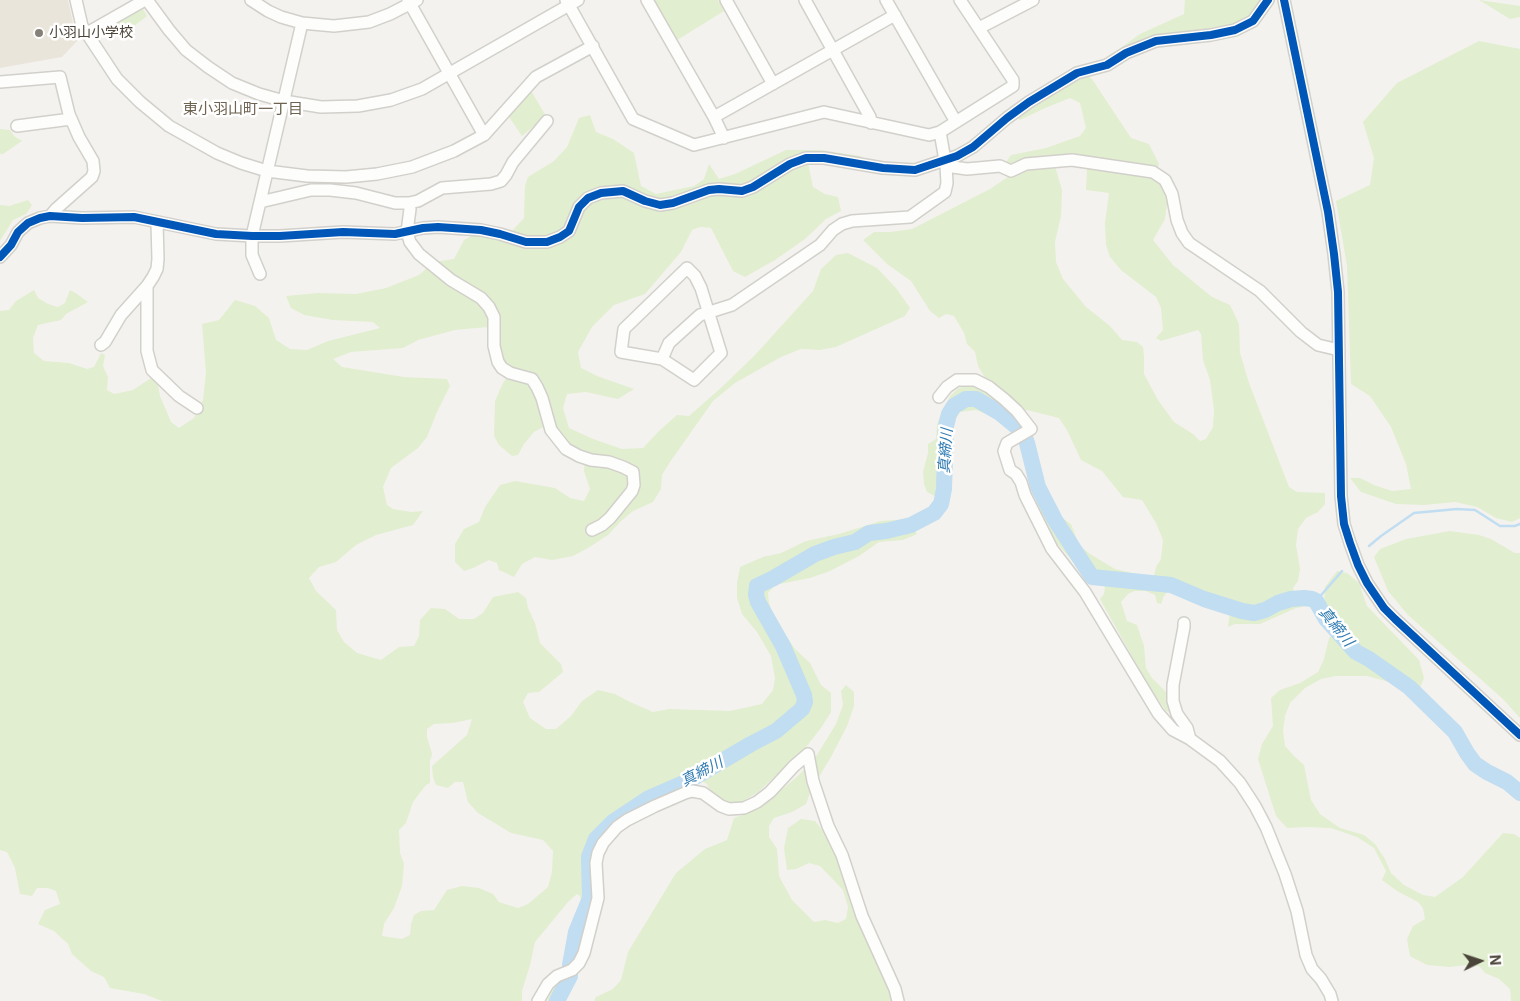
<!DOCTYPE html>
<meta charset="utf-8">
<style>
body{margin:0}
#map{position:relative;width:1520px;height:1001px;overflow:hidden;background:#f4f2ee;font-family:Inter,sans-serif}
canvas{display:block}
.north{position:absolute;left:1455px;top:936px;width:50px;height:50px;-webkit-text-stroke:4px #fff;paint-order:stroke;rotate:86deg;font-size:14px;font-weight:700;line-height:20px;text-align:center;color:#4b4439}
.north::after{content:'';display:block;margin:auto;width:18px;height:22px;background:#4b4439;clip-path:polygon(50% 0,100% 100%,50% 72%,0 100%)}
</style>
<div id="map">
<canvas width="1520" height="1001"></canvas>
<div class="north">N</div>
</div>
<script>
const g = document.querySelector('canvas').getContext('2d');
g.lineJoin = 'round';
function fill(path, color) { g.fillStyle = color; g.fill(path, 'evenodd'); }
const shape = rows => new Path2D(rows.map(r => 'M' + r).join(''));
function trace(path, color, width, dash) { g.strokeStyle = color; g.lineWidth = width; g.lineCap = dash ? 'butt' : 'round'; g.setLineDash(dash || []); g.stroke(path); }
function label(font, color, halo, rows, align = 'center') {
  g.font = font + ' Inter,"Noto Sans JP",sans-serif'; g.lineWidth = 5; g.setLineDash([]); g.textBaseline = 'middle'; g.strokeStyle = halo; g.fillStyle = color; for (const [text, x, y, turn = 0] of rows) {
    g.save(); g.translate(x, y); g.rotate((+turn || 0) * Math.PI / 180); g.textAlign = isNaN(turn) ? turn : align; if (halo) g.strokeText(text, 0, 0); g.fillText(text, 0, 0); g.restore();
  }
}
const education = shape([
 [0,0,68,0,74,28,81,37,62,57,0,68]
]);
const green = shape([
 [650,0,718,0,724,11,674,42],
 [1185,0,1263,0,1256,10,1244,23,1114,56,1112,54,1140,34,1184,14],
 [1479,0,1520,6,1520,17,1510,19],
 [137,8,143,9,147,16,124,34,116,21],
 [1479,41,1520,49,1520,518,1512,522,1496,518,1477,507,1455,502,1424,505,1396,504,1361,492,1350,478,1360,478,1374,485,1392,491,1411,489,1406,464,1391,427,1370,396,1351,384,1347,266,1336,201,1370,185,1374,158,1363,122,1397,83],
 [1084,73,1092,79,1131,138,1149,144,1159,164,1154,177,1164,182,1168,197,1165,219,1153,240,1173,265,1212,297,1230,305,1239,324,1240,353,1249,383,1289,487,1297,492,1325,493,1325,504,1318,512,1306,518,1298,529,1296,545,1300,569,1298,581,1293,588,1296,598,1307,600,1314,604,1317,609,1307,606,1296,608,1260,624,1235,624,1228,627,1230,612,1207,596,1171,588,1164,596,1161,604,1157,603,1155,595,1146,591,1134,591,1128,594,1121,602,1127,621,1137,625,1144,646,1146,668,1152,678,1168,694,1172,713,1166,711,1148,685,1100,599,1104,594,1105,587,1092,580,1075,564,1055,541,1036,504,1036,496,1045,494,1061,517,1071,524,1079,545,1090,554,1115,569,1149,577,1153,580,1156,567,1161,559,1163,540,1156,523,1142,500,1123,497,1102,471,1081,460,1067,430,1059,418,1027,410,1012,413,1009,423,976,410,960,412,951,426,943,463,939,495,935,496,927,492,924,484,923,472,928,453,928,444,936,439,937,425,942,411,951,395,959,388,969,385,983,388,988,383,978,366,975,352,967,344,964,333,954,316,946,314,939,318,930,311,911,281,887,264,863,240,874,232,890,232,912,229,990,189,1014,173,1029,167,1055,166,1062,190,1061,216,1055,242,1056,262,1063,279,1086,307,1110,326,1122,340,1137,342,1143,347,1144,356,1144,374,1158,400,1174,422,1193,434,1200,441,1206,439,1213,427,1214,410,1210,380,1203,360,1201,334,1198,330,1161,341,1156,338,1163,330,1161,308,1156,297,1121,270,1110,257,1106,245,1105,223,1109,193,1086,190,1087,171,1084,158,1037,160,1005,164,1011,155,1046,148,1080,136,1086,128,1080,103,1070,98,1043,109,1020,120,1015,116],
 [530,89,546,116,522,136,507,114],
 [590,115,596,132,613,139,634,153,641,186,656,194,694,186,704,179,709,164,719,179,735,174,786,150,820,150,861,156,866,161,808,163,813,187,825,194,838,197,841,211,826,219,805,239,775,260,745,277,733,271,711,228,700,227,692,230,681,252,645,294,614,305,592,327,578,352,581,368,597,376,634,389,618,399,586,392,567,394,563,408,569,428,593,439,622,449,643,448,659,431,677,415,689,416,722,387,755,355,813,291,821,269,836,255,848,253,877,268,896,288,910,308,905,316,836,347,820,350,801,349,781,357,735,383,713,401,670,462,662,475,661,489,653,502,633,511,620,522,608,535,588,548,573,556,552,560,535,557,522,564,514,577,499,570,497,563,489,560,473,568,464,571,455,562,455,544,464,529,479,522,485,507,500,485,515,481,555,488,570,498,584,501,590,489,584,471,585,455,564,444,545,426,534,432,524,444,518,455,512,456,499,445,494,436,495,401,502,385,511,370,504,364,499,351,500,331,487,327,455,330,418,340,403,348,351,352,333,359,342,367,404,377,447,379,450,386,437,412,427,437,418,448,391,468,383,487,387,505,393,509,411,512,423,511,413,525,376,535,356,545,336,562,319,567,309,578,316,591,336,610,337,630,344,642,357,653,381,660,399,647,414,646,419,636,420,620,431,608,445,609,459,619,474,619,483,613,493,597,518,592,526,598,528,608,535,623,540,643,561,664,563,672,539,692,528,693,523,702,530,718,546,729,556,729,571,716,582,701,598,690,615,694,630,702,653,712,669,709,730,711,762,704,773,690,775,678,771,656,757,632,742,614,737,598,737,583,740,567,763,557,781,553,806,541,839,534,881,521,909,519,917,534,903,540,879,542,859,556,830,571,810,578,775,585,768,593,769,603,774,618,795,649,810,663,821,685,831,693,831,712,821,728,803,751,758,792,742,802,731,804,721,800,711,793,707,784,702,781,692,783,642,808,612,819,599,831,589,841,584,858,583,876,588,892,594,902,575,964,564,968,570,937,578,919,582,904,580,896,577,894,568,902,535,942,530,965,522,991,522,1001,162,1001,144,994,110,988,104,977,91,971,72,954,68,944,54,931,38,924,45,910,60,904,56,891,48,888,37,888,32,896,20,894,15,868,7,852,0,850,0,311,9,310,16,301,34,290,38,298,48,304,58,307,65,303,70,290,77,294,88,302,66,314,61,320,38,325,33,338,34,353,44,361,69,363,87,369,94,367,101,353,105,355,103,366,108,377,107,390,114,394,133,390,151,378,158,385,160,396,171,422,179,428,194,418,203,400,206,373,202,324,219,320,235,300,255,306,269,318,276,340,290,349,307,350,328,341,380,328,373,322,333,320,304,315,291,308,286,296,318,293,356,294,386,288,419,275,434,262,454,259,464,240,479,232,513,230,524,218,525,186,528,177,554,161,567,147,579,118],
 [472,719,467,735,432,766,433,777,436,785,448,788,455,782,463,782,468,802,478,813,511,833,543,840,553,851,552,872,548,887,528,904,518,908,499,902,493,894,479,888,462,886,447,890,434,910,421,911,414,915,411,924,410,935,402,939,382,936,384,924,394,908,402,886,404,864,400,853,399,830,406,823,413,802,426,785,430,783,430,761,432,754,427,737,427,729,434,724,453,723],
 [0,129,10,130,14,136,22,141,3,154,0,154],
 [28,200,32,205,26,214,13,220,0,241,0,205,9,206],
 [1450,531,1479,535,1491,539,1515,553,1520,553,1520,718,1503,699,1408,615,1388,591,1374,557,1380,549,1406,539],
 [1337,571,1347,573,1359,583,1367,606,1419,660,1424,678,1419,690,1367,676,1336,676,1321,679,1305,688,1290,703,1285,716,1283,731,1285,746,1293,755,1304,765,1311,800,1320,814,1340,828,1364,835,1375,844,1385,859,1391,873,1404,885,1423,895,1435,897,1463,877,1503,833,1514,834,1520,838,1520,1001,1511,1001,1510,989,1499,979,1485,973,1479,966,1468,965,1449,967,1427,965,1410,956,1407,939,1413,926,1425,919,1423,908,1418,902,1397,891,1382,880,1386,871,1374,848,1357,837,1331,828,1306,827,1287,828,1276,816,1258,759,1262,744,1273,726,1271,698,1280,690,1300,683,1318,672,1324,659,1329,638,1339,628,1324,608,1325,587],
 [846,685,854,692,854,706,847,726,831,757,811,790,806,804,792,812,774,818,769,826,769,837,777,849,779,876,792,900,814,922,825,920,838,923,846,919,848,907,843,890,820,866,809,863,796,869,787,870,784,848,788,828,801,819,815,821,832,842,839,859,858,922,872,945,892,1001,594,1001,596,997,613,989,621,980,628,952,676,873,705,849,727,840,734,818,760,808,799,775,817,755,836,724,843,705,841,691],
 [564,980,570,983,566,1001,547,1001,552,990]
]);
const stream = shape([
 [1369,546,1381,536,1414,513,1457,509,1475,510,1500,526,1515,526,1520,524],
 [1316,601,1342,571]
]);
const river = shape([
 [557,1001,570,976,570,965,576,932,590,898,589,857,596,839,613,822,649,798,688,781,751,744,776,731,802,709,805,702,804,695,783,646,758,602,756,595,757,586,772,579,815,554,834,547,855,542,869,533,886,531,911,525,934,513,941,504,944,489,946,426,949,414,954,406,966,399,976,399,1000,413,1023,432,1027,443,1038,487,1055,520,1092,577,1171,585,1204,599,1242,611,1254,613,1265,610,1278,603,1291,599,1304,598,1312,599,1316,601,1326,619,1356,652,1369,659,1409,687,1455,732,1467,753,1475,764,1487,772,1507,782,1520,793]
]);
const minor = shape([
 [76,0,82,26,117,79,140,102,169,126,217,153,241,163,267,171,307,176,346,177,377,174,412,167,454,151,484,135,536,77,593,46],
 [147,0,169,30,186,50,208,67,232,83,259,94,284,101,321,107,358,106,391,100,422,89,578,0],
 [251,0,268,11,281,17,302,23,334,26,369,22,390,14,417,0],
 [408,0,484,135],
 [566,0,633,119,694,145,824,112,929,135,940,132,1013,86,1013,80,960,0],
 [647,0,714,117,724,138],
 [726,0,773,84],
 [805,0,870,117,871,123],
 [886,0,956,122],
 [1284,0,1328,212,1334,254,1338,292,1341,496,1344,524,1350,543,1358,565,1367,583,1384,608,1395,619,1520,735],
 [979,28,1033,0],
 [87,33,145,0],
 [0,82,60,77,69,114,79,137,93,161,94,171,92,177,56,209,50,216],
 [714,117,895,15],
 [547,121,513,162,506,175,501,181,491,184,442,188,418,201,409,203,410,209,407,232,410,242,419,254,451,280,481,298,489,307,494,317,494,346,498,362,502,368,510,373,532,379,537,387,542,398,551,430,566,449,579,456,591,460,609,462,623,467,633,472,634,485,632,491,610,518,602,525,592,530],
 [17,126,71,119],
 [940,132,946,166,967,169,1000,166,1011,171,1026,164,1072,160,1153,172,1165,180,1172,194,1177,220,1182,233,1189,243,1260,291,1301,332,1318,345,1339,350],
 [260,202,311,190,330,190,356,193,395,203,409,203],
 [0,257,11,245,18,232,28,223,40,218,50,216,82,218,134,217,216,234,252,236,280,236,343,232,395,234,423,228,438,227,481,230,500,234,526,242,547,242,560,237,569,231,579,207,588,198,601,193,623,191,645,201,660,205,673,203,709,190,719,189,742,191,753,187,790,164,806,158,824,158,883,168,915,170,957,156,973,147,1007,118,1029,102,1077,73,1107,65,1126,53,1156,41,1211,35,1235,30,1253,21,1268,0],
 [687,268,695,276,701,288,721,353,694,380,662,359,621,352,624,329,687,268],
 [260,274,252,255,252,236,302,23],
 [147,286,147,351,152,370,179,396,197,408],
 [101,345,105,342,121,315,147,286,153,277,157,269,158,259,157,223],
 [662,359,669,343,700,315,732,305,820,245,833,230,842,224,852,221,910,217,945,192,947,183,946,166],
 [939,397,947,387,957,380,975,380,989,387,1004,399,1017,411,1031,429,1007,443,1004,451,1010,470,1016,474,1021,482,1025,495,1052,549,1085,592,1158,713,1173,730,1190,739,1220,761,1240,783,1255,806,1266,827,1285,874,1297,911,1306,955,1312,969,1321,979,1330,994,1332,1001],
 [1184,623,1184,627,1173,685,1173,701,1177,714,1187,728,1190,739],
 [808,754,813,781,828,826,842,855,862,916,895,989,898,1001],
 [538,1001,548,984,557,976,572,970,579,963,584,953,598,898,596,863,598,853,603,843,617,827,627,820,655,806,685,793,692,791,703,793,721,806,729,809,744,808,757,802,770,792,794,766,808,754]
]);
const cycleway = shape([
 [1284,0,1328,212,1334,254,1338,292,1341,496,1344,524,1350,543,1358,565,1367,583,1384,608,1395,619,1520,735],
 [0,257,11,245,18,232,28,223,40,218,50,216,82,218,134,217,216,234,252,236,280,236,343,232,395,234,423,228,438,227,481,230,500,234,526,242,547,242,560,237,569,231,579,207,588,198,601,193,623,191,645,201,660,205,673,203,709,190,719,189,742,191,753,187,790,164,806,158,824,158,883,168,915,170,957,156,973,147,1007,118,1029,102,1077,73,1107,65,1126,53,1156,41,1211,35,1235,30,1253,21,1268,0]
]);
const markers = [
 [39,33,5,"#868178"]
];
const poiNames = [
 ["小羽山小学校",49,33]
];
const neighbourhoodNames = [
 ["東小羽山町一丁目",243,109]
];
const waterNames = [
 ["真締川",946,451,-86],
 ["真締川",1336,627,51],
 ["真締川",702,772,-28]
];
fill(education, '#eae5da');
fill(green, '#e1eecf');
trace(stream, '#c0ddf1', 2.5);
trace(river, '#c0ddf1', 16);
trace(minor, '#d2d0cb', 14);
trace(minor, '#fdfdfc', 11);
trace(cycleway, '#0057b8', 8);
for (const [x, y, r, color] of markers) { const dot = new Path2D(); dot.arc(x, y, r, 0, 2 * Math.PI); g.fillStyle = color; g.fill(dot); trace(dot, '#fff', 2); }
label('14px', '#4b4439', '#fff', poiNames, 'left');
label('15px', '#6e6250', '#fff', neighbourhoodNames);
label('italic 15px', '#2e7ab2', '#fff', waterNames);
</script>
